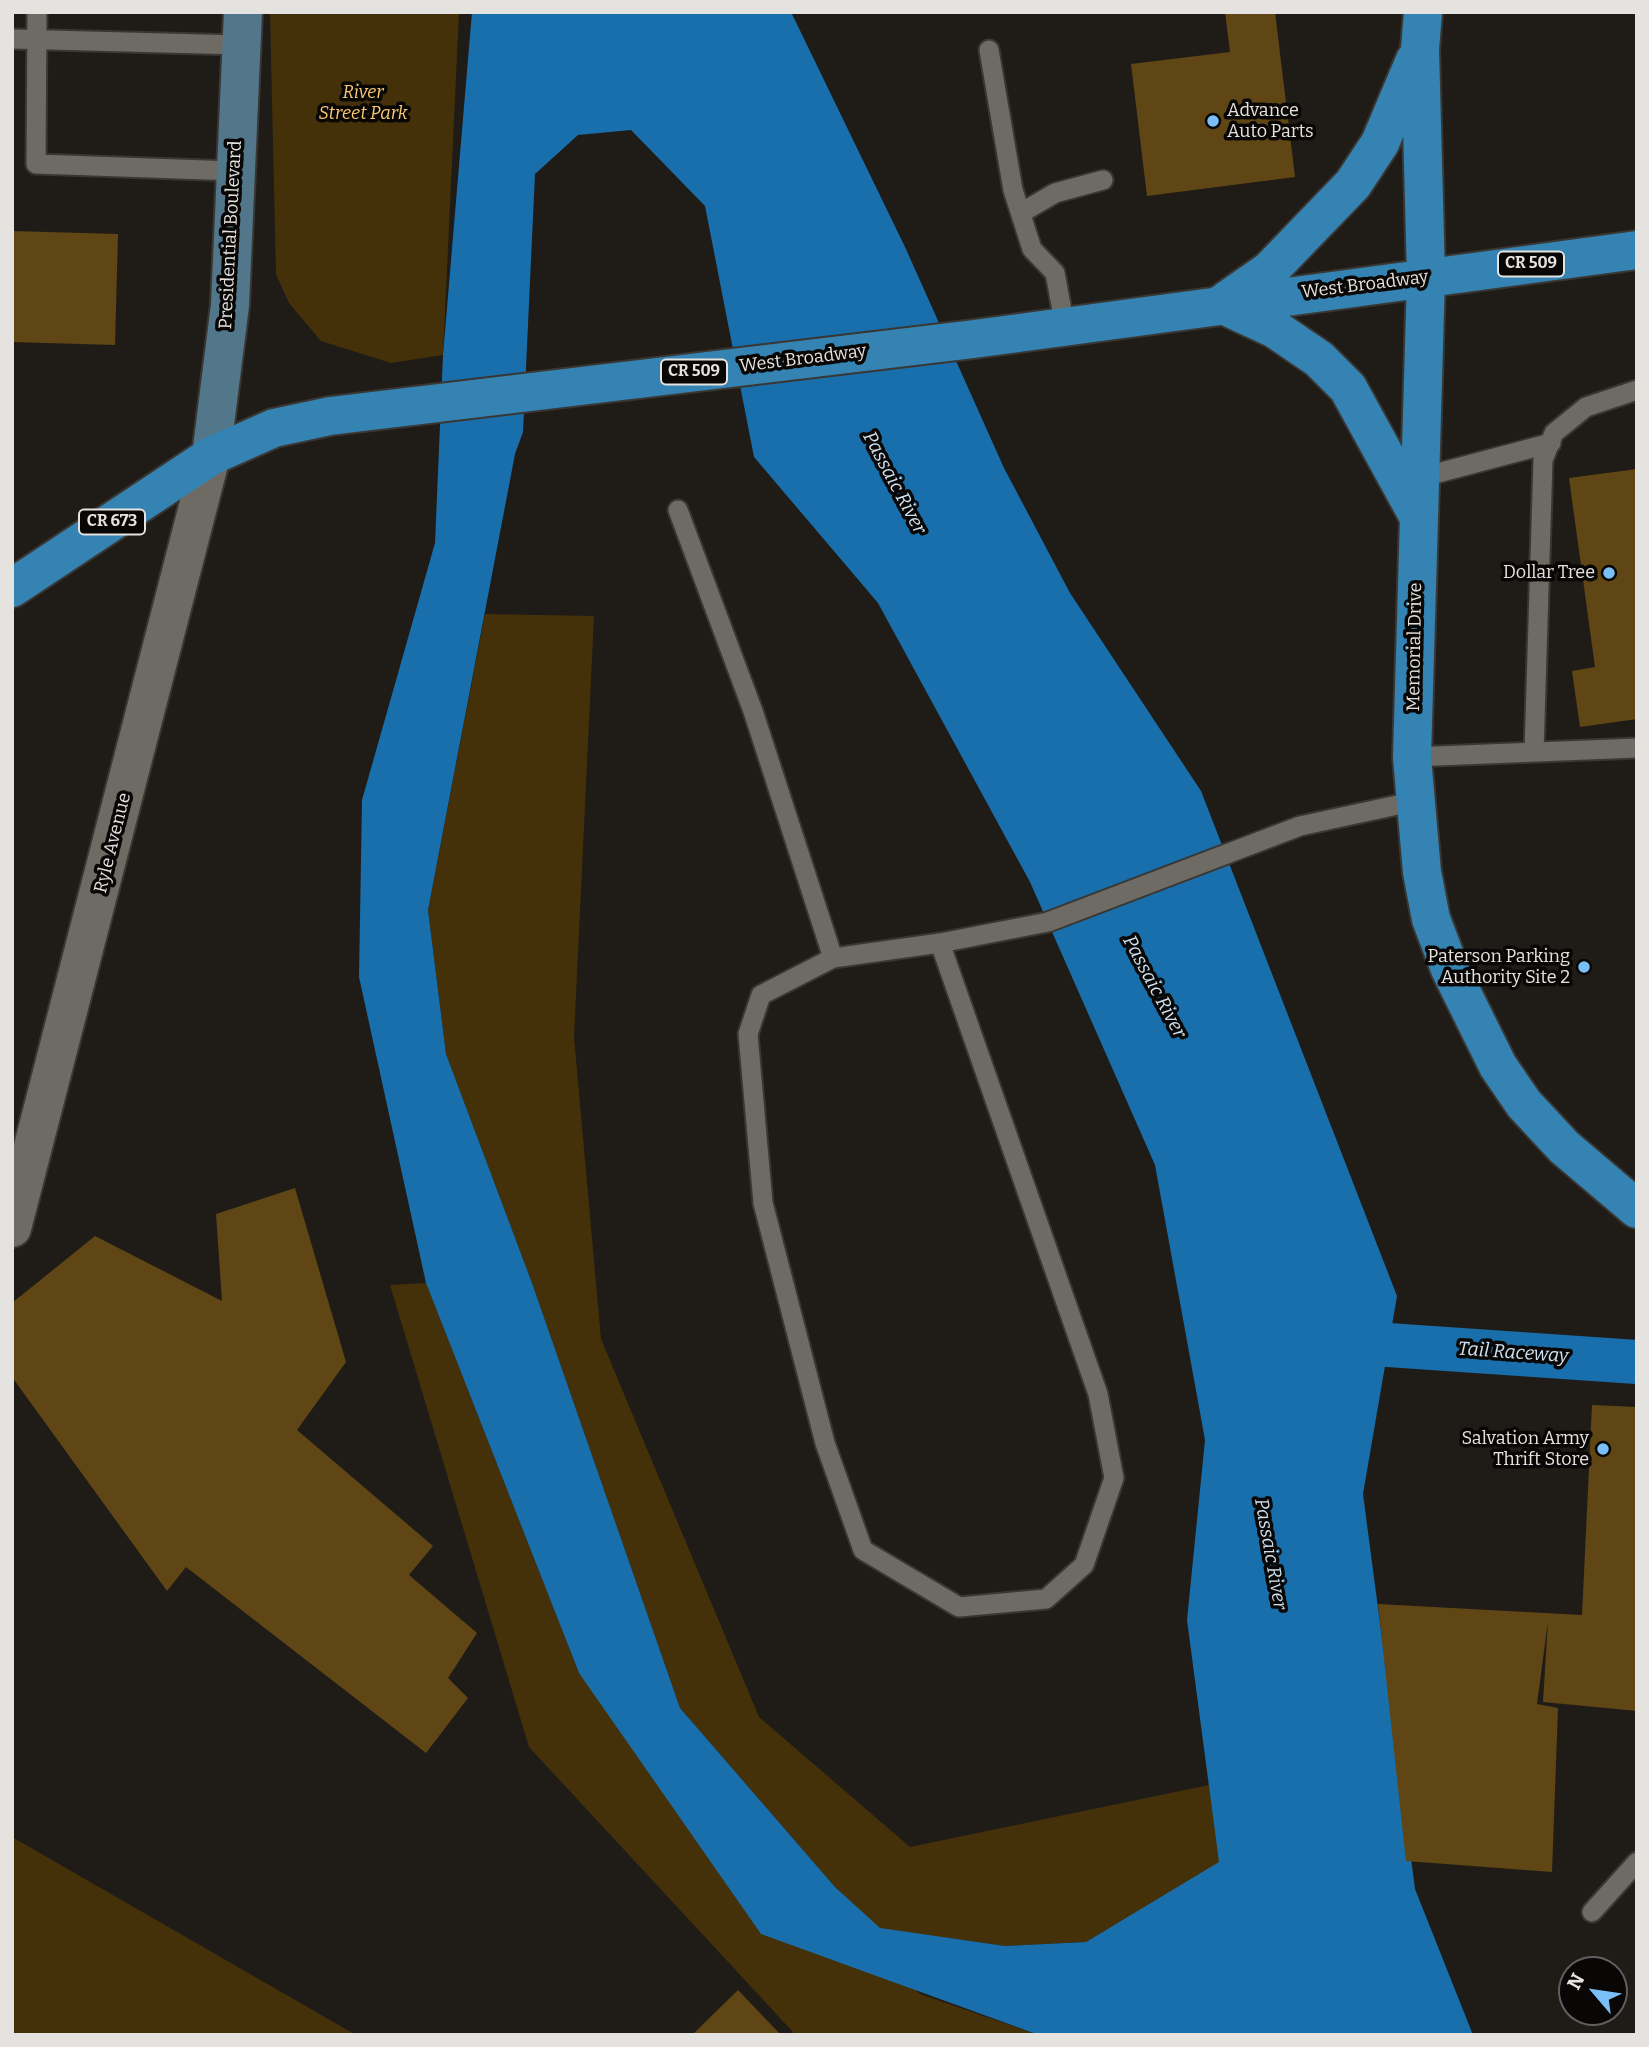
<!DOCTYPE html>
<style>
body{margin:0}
#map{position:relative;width:1649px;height:2047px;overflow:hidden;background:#1f1c17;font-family:Bitter,serif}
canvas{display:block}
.frame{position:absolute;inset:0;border:14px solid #e5e3e0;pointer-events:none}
.north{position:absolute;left:1558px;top:1956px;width:70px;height:70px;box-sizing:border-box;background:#080705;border:2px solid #605f5d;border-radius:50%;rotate:299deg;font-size:19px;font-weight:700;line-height:28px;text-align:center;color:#e5e3e0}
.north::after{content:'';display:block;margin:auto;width:24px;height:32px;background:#7abff8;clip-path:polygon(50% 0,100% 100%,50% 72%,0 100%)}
</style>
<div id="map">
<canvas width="1649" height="2047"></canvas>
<div class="frame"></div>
<div class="north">N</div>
</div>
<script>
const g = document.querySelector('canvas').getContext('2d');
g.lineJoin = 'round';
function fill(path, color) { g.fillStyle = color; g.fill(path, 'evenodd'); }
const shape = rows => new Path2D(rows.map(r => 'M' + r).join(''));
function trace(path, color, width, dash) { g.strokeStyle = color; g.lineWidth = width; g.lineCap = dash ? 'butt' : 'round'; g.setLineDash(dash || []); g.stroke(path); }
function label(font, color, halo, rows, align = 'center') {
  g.font = font + ' Bitter,serif'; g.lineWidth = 7; g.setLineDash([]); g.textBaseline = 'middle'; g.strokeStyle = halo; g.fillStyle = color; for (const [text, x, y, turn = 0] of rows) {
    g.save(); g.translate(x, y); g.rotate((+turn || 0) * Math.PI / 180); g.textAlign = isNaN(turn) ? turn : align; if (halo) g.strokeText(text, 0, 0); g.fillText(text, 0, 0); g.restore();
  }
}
const green = shape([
 [270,12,459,12,443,355,391,363,321,341,289,303,276,274],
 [485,614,594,616,574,1037,601,1339,759,1717,910,1847,1209,1785,1220,1863,1086,1942,1005,1946,880,1929,835,1887,680,1708,532,1283,446,1054,428,910],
 [426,1283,579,1673,920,1994,1039,2035,792,2035,793,2032,529,1747,390,1285],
 [12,1837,356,2035,12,2035]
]);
const water = shape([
 [472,12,791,12,905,247,1004,468,1070,593,1201,791,1397,1296,1363,1494,1415,1889,1473,2035,1039,2035,761,1934,579,1673,426,1283,359,977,362,800,435,543,443,355],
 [631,130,705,206,754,457,878,603,1030,882,1155,1165,1205,1440,1187,1620,1219,1862,1086,1942,1005,1946,880,1928,835,1887,680,1708,532,1283,446,1054,428,910,515,454,523,432,535,174,578,135]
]);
const canal = shape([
 [1388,1345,1637,1362]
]);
const building = shape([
 [1225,12,1275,12,1295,177,1147,196,1131,64,1230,52],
 [12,231,118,234,115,345,12,342],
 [1637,469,1637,719,1580,727,1572,671,1595,667,1569,478],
 [295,1188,346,1362,297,1430,433,1546,409,1575,477,1633,448,1678,468,1698,426,1753,186,1567,167,1591,12,1377,12,1303,95,1236,222,1301,216,1214],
 [1592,1405,1637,1407,1637,1711,1543,1702,1548,1621,1537,1704,1558,1708,1552,1872,1406,1861,1378,1604,1582,1615],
 [738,1990,781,2035,692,2035]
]);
const lane = shape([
 [37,12,36,164,235,171],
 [12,39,241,45],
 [989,50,1013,190,1032,249,1055,273,1065,327],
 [1021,213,1055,193,1103,180],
 [1419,478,1551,443],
 [678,510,753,711,833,958],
 [1534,752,1543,460,1554,433,1586,407,1637,390],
 [1412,757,1637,748],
 [940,943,833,958,761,995,748,1034,763,1203,825,1443,863,1550,959,1607,1046,1599,1084,1565,1114,1478,1098,1394,940,943,1048,922,1300,826,1416,801],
 [1592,1912,1637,1862]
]);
const street = shape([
 [12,1228,211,456]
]);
const secondary = shape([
 [211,456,230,305,243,12]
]);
const primary = shape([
 [1423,12,1420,49,1426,277,1412,757,1422,872,1431,919,1450,969,1498,1066,1524,1104,1564,1147,1637,1209],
 [1227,300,1270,270,1353,184,1380,143,1415,60],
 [1221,304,1275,329,1319,359,1348,388,1416,512],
 [12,588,211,456,274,428,330,416,974,339,1637,250]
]);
const markers = [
 [1213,121,7,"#7abff8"],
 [1609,573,7,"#7abff8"],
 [1584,967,7,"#7abff8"],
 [1603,1449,7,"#7abff8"]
];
const shields = [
 [1531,264,66],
 [694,372,66],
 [112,522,66]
];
const shieldNames = [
 ["CR 509",1531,264],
 ["CR 509",694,372],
 ["CR 673",112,522]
];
const parkNames = [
 ["River",363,93],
 ["Street Park",363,114]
];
const poiNames = [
 ["Advance",1227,111,"left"],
 ["Auto Parts",1227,132,"left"],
 ["Dollar Tree",1595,573],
 ["Paterson Parking",1570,957],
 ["Authority Site 2",1570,978],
 ["Salvation Army",1589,1439],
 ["Thrift Store",1589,1460]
];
const streetNames = [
 ["Presidential Boulevard",231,235,-87],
 ["West Broadway",1365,285,-7],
 ["West Broadway",803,359,-7],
 ["Memorial Drive",1415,647,-89],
 ["Ryle Avenue",113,843,-76]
];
const waterNames = [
 ["Passaic River",894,483,62],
 ["Passaic River",1154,987,62],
 ["Tail Raceway",1513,1353,4],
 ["Passaic River",1270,1554,80]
];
fill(green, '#453109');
fill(water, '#186fab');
trace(canal, '#186fab', 44);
fill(building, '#604615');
trace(lane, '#393734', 23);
trace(street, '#393734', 42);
trace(secondary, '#393734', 42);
trace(primary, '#393734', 42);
trace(lane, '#6e6a64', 19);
trace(street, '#6e6a64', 38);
trace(secondary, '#52778b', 38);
trace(primary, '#3583b2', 38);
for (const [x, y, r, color] of markers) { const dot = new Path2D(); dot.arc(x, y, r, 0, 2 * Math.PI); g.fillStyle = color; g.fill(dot); trace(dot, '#080705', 2.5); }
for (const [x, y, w] of shields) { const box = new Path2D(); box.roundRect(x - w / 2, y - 12.5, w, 25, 5); g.fillStyle = '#080705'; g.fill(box); trace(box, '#e5e3e0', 2); }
label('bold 16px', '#e5e3e0', null, shieldNames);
label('italic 18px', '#fbc96f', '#080705', parkNames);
label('18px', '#e5e3e0', '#080705', poiNames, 'right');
label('18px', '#e5e3e0', '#080705', streetNames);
label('italic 19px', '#cfe2f2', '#080705', waterNames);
</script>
